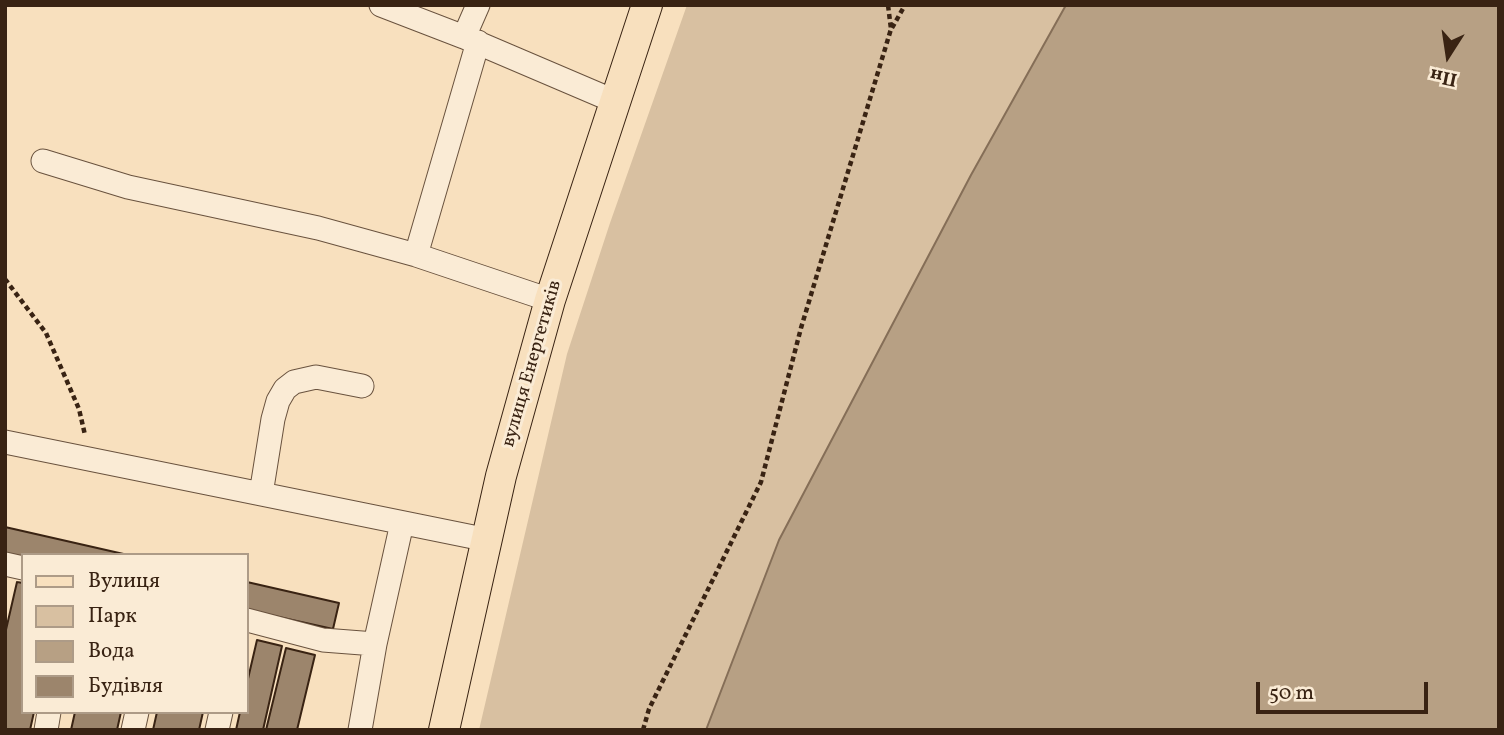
<!DOCTYPE html>
<meta charset="utf-8">
<style>
body{margin:0}
#map{position:relative;width:1504px;height:735px;overflow:hidden;background:#f8e0be;font-family:Vollkorn,serif}
canvas{display:block}
.frame{position:absolute;inset:0;border:7px solid #392313;pointer-events:none}
.legend{position:absolute;left:21px;top:553px;width:228px;height:161px;box-sizing:border-box;background:#faebd5;border:2px solid #ad9b87;margin:0;padding:9px 12px;list-style:none;font-size:21px;color:#392313}
.legend li{display:flex;align-items:center;gap:14px;height:35px}
.legend b{width:35px;border:2px solid #ad9b87}
.north{position:absolute;left:1413px;top:21px;width:70px;height:70px;-webkit-text-stroke:5px #faebd5;paint-order:stroke;rotate:192deg;font-size:19px;font-weight:700;line-height:28px;text-align:center;color:#392313}
.north::after{content:'';display:block;margin:auto;width:24px;height:32px;background:#392313;clip-path:polygon(50% 0,100% 100%,50% 72%,0 100%)}
.scale{position:absolute;left:1256px;top:682px;width:172px;height:32px;box-sizing:border-box;border:4px solid #392313;border-top:0;padding-left:9px;font-size:21px;line-height:24px;white-space:nowrap;color:#392313;-webkit-text-stroke:5px #faebd5;paint-order:stroke}
</style>
<div id="map">
<canvas width="1504" height="735"></canvas>
<div class="frame"></div>
<ul class="legend">
<li><b style="height:9px;background:#f8e0be"></b>Вулиця</li>
<li><b style="height:19px;background:#d8c0a1"></b>Парк</li>
<li><b style="height:19px;background:#b7a084"></b>Вода</li>
<li><b style="height:19px;background:#9c856c"></b>Будівля</li>
</ul>
<div class="north">Пн</div>
<div class="scale">50 m</div>
</div>
<script>
const g = document.querySelector('canvas').getContext('2d');
g.lineJoin = 'round';
function fill(path, color) { g.fillStyle = color; g.fill(path, 'evenodd'); }
const shape = rows => new Path2D(rows.map(r => 'M' + r).join(''));
function trace(path, color, width, dash) { g.strokeStyle = color; g.lineWidth = width; g.lineCap = dash ? 'butt' : 'round'; g.setLineDash(dash || []); g.stroke(path); }
function label(font, color, halo, rows, align = 'center') {
  g.font = font + ' Vollkorn,serif'; g.lineWidth = 6; g.setLineDash([]); g.textBaseline = 'middle'; g.strokeStyle = halo; g.fillStyle = color; for (const [text, x, y, turn = 0] of rows) {
    g.save(); g.translate(x, y); g.rotate((+turn || 0) * Math.PI / 180); g.textAlign = isNaN(turn) ? turn : align; if (halo) g.strokeText(text, 0, 0); g.fillText(text, 0, 0); g.restore();
  }
}
const green = shape([
 [687,5,1066,5,971,175,779,540,706,730,479,730,567,354,610,223]
]);
const water = shape([
 [1066,5,1499,5,1499,730,706,730,779,540,971,175,1066,5]
]);
const building = shape([
 [5,527,128,555,23,555,23,559,5,555,5,527],
 [17,582,23,583,23,712,34,712,30,730,5,730,5,634,17,582],
 [247,582,339,603,333,629,247,610,247,582],
 [257,640,282,646,263,730,236,730,240,712,247,712,247,683,257,640],
 [286,648,315,655,297,730,266,730,286,648],
 [75,712,121,712,117,730,71,730,75,712],
 [157,712,203,712,199,730,153,730,157,712]
]);
const path = shape([
 [892,28,905,5],
 [5,279,46,333,79,409,85,435],
 [643,730,649,709,761,482,801,328,891,29,888,5]
]);
const minor = shape([
 [381,5,464,37,614,101],
 [464,37,478,5],
 [43,161,128,187,318,228,416,255,550,300],
 [416,255,478,42],
 [5,442,488,540],
 [261,494,273,419,278,401,285,389,294,382,316,377,362,386],
 [5,564,23,568],
 [247,620,323,640,375,644],
 [46,730,49,712],
 [133,730,137,712],
 [217,730,221,712],
 [360,730,375,644,402,523]
]);
const major = shape([
 [444,730,501,476,550,300,647,5]
]);
const streetNames = [
 ["вулиця Енергетиків",533,364,-74]
];
fill(green, '#d8c0a1');
fill(water, '#b7a084');
trace(water, '#856e57', 2);
fill(building, '#9c856c');
trace(building, '#392313', 2);
trace(minor, '#69523e', 25);
trace(major, '#392313', 32);
trace(path, '#392313', 4.5, [5, 3.5]);
trace(minor, '#faebd5', 23);
trace(major, '#f8e0be', 30);
label('19px', '#392313', '#faebd5', streetNames);
</script>
